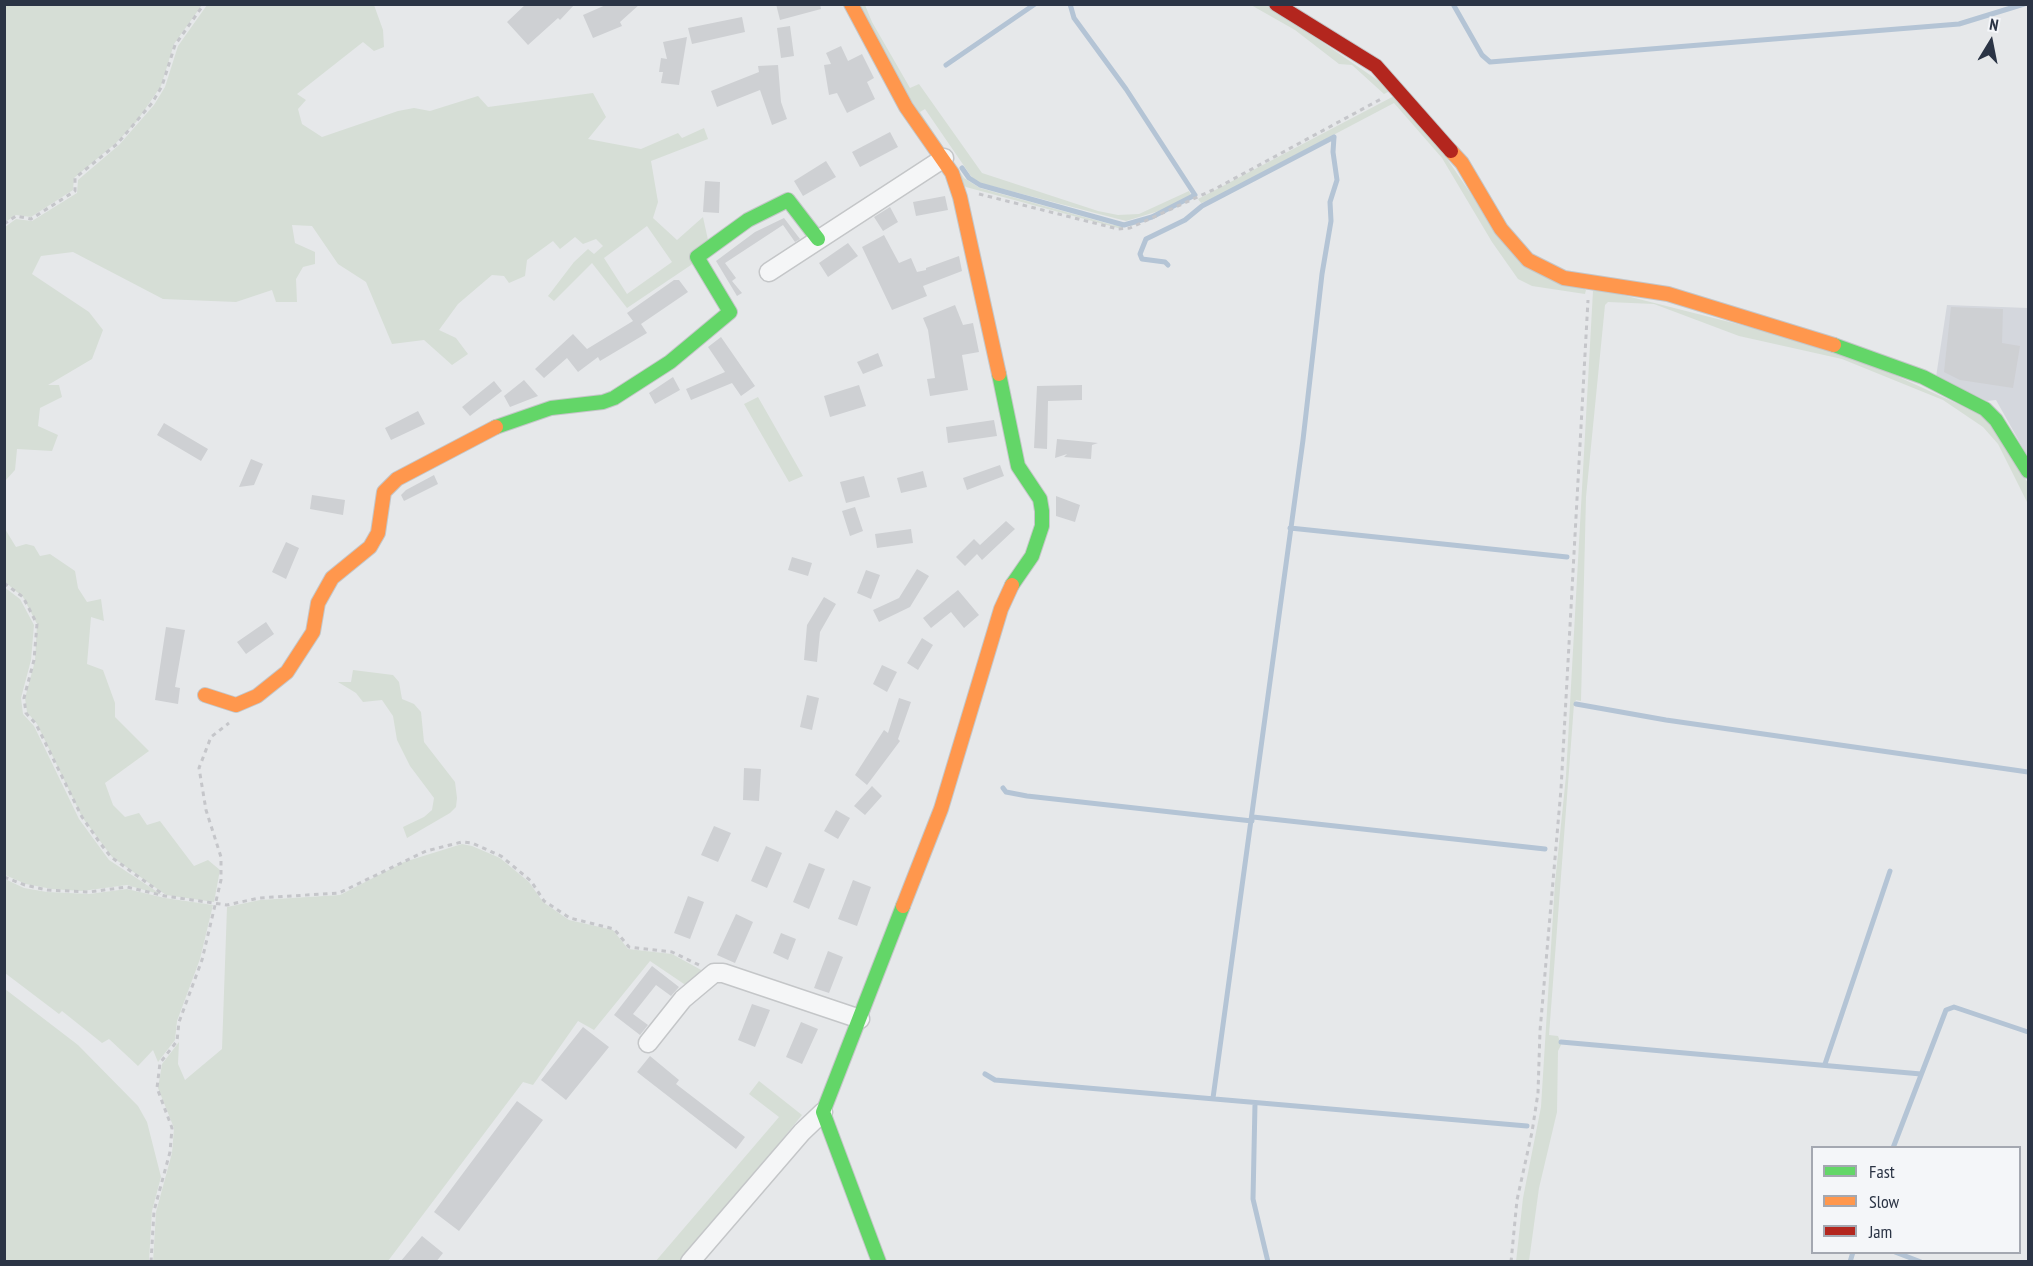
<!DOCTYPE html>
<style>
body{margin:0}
#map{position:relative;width:2033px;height:1266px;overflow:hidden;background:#e6e8ea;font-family:"PT Sans Narrow",sans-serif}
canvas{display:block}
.frame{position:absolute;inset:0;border:6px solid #2b3445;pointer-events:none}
.legend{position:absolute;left:1811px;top:1146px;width:210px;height:108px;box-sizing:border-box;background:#f4f6f9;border:2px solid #a4a8b1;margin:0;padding:8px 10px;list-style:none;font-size:18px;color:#2b3445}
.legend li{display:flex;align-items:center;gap:12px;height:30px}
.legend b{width:30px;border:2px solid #a4a8b1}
.north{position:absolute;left:1961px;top:12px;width:60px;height:60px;-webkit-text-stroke:4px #f4f6f9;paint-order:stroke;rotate:10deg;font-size:16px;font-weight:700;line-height:24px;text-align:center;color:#2b3445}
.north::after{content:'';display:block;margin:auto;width:21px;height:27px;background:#2b3445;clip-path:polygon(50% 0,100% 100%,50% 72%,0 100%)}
</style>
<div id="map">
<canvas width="2033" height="1266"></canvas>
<div class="frame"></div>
<ul class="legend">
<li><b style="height:8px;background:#63d668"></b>Fast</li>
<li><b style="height:8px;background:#ff974d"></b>Slow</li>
<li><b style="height:8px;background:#b3261e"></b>Jam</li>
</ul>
<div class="north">N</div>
</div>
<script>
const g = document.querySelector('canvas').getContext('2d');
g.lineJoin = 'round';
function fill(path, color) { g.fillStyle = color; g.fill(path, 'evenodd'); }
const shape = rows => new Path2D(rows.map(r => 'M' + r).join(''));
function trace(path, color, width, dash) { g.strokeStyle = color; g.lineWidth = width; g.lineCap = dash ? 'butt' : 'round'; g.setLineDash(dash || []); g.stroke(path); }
const built = shape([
 [1947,305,2028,308,2028,457,1996,400,1987,401,1936,377]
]);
const green = shape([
 [4,5,202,5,174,44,161,86,137,121,116,143,74,178,73,190,31,217,16,215,5,222],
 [207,5,374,5,383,30,384,47,374,51,363,42,297,94,306,100,298,109,302,124,322,137,398,111,414,108,430,111,478,96,488,107,593,93,606,117,588,139,641,149,678,133,682,138,704,128,708,139,651,161,658,202,653,218,677,240,703,217,708,240,691,265,627,308,592,263,554,301,548,296,574,262,588,249,594,254,603,246,596,239,583,244,575,237,560,249,553,241,527,260,525,276,509,283,504,276,492,275,458,304,439,330,456,338,468,354,452,365,424,340,392,344,366,282,338,264,312,226,292,225,295,243,315,252,315,264,303,267,296,279,297,302,276,302,272,290,236,302,163,299,73,252,41,256,32,274,89,312,103,330,92,359,48,385,59,385,62,397,40,408,38,426,58,435,52,451,17,449,15,470,5,481,5,227,16,219,32,221,77,193,78,180,119,145,154,105,165,87,178,46],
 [647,226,672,262,627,294,604,258],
 [855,5,865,5,872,22,910,88,919,84,982,173,1098,211,1118,215,1139,214,1189,191,1191,195,1162,210,1126,221,980,183,973,179,925,109,920,112,964,178,980,188,1113,225,1139,224,1118,228,966,187,960,183,895,82],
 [1251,5,1268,5,1392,90,1384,94,1352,65,1339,64,1295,30],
 [1396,95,1424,125,1503,241,1586,290,1585,294,1532,286,1518,279,1492,242,1442,158,1394,103,1208,201,1201,203,1198,199],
 [1593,291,1607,291,1840,350,1984,416,2028,483,2028,504,1998,444,1983,427,1943,400,1842,359,1739,336,1654,304,1608,302,1605,305,1586,497,1581,701,1576,700,1574,704,1549,1035,1558,1036,1561,1045,1558,1051,1557,1112,1539,1188,1529,1261,1516,1262,1523,1198,1541,1107,1555,883,1566,776],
 [758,397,803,476,789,482,744,404],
 [5,529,16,547,26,544,34,546,40,556,50,554,75,571,78,588,87,602,101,599,104,621,91,617,87,664,103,670,115,703,115,717,149,751,105,783,113,805,125,817,139,813,147,825,160,821,194,866,208,860,220,870,214,902,166,895,112,857,82,817,37,724,27,712,25,698,35,661,37,624,23,597,5,582],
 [4,587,20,599,34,625,31,660,21,698,23,714,34,726,79,819,98,845,109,860,162,895,127,885,82,891,52,889,26,884,5,875],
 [353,670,393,675,399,682,402,699,414,704,421,712,424,742,455,782,457,798,456,807,450,813,407,838,403,827,424,817,432,810,434,798,410,766,397,740,393,716,382,700,363,702,356,693,338,682,351,682],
 [462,844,472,846,500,858,529,882,543,902,569,920,613,930,628,949,672,954,703,971,687,986,650,961,594,1030,578,1021,533,1085,523,1082,388,1261,153,1262,156,1212,172,1153,174,1128,158,1088,162,1064,179,1042,178,1064,185,1080,222,1049,227,907,260,900,340,895,404,862],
 [5,879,24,888,47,892,89,894,127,889,165,898,213,905,200,959,177,1021,175,1040,158,1062,153,1050,138,1066,109,1039,102,1043,62,1011,59,1014,5,973],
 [5,989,78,1045,138,1106,147,1122,161,1177,152,1211,149,1261,5,1261],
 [759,1081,802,1115,684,1261,655,1262,779,1117,749,1094]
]);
const stream = shape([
 [1453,4,1482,55,1490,62,1959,24,2024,4],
 [946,65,1035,4],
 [962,168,969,178,980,185,1124,225,1152,217,1195,195,1126,89,1074,18,1070,4],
 [1168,265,1165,262,1142,259,1140,254,1146,239,1185,220,1202,206,1334,137],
 [1290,528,1567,557],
 [1576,704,1666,720,2028,772],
 [1003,788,1006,792,1027,796,1252,821],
 [1253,817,1545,849],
 [1561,1042,1921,1074],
 [1825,1064,1890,871],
 [985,1074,995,1080,1527,1126],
 [1213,1098,1303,440,1322,274,1331,221,1330,202,1337,180,1333,152,1334,137],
 [1255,1104,1253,1199,1268,1262],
 [1893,1148,1946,1010,1954,1007,2028,1032],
 [1895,1252,1921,1262],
 [1850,1262,1853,1252]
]);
const building = shape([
 [526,4,575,4,560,20,558,18,528,45,507,22],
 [608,4,640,4,620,22,622,26,593,38,583,15],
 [776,4,820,4,821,9,780,20],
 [742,17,745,32,692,44,688,28],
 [790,26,794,56,781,58,777,28],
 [687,37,679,85,661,83,663,72,659,72,661,58,667,59,663,42],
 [841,46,848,61,862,54,874,78,867,82,875,99,847,113,837,93,829,95,824,65,831,64,826,53],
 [778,65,781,102,787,119,772,125,760,90,717,107,711,91,759,72,758,66],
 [890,132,898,147,860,167,852,152],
 [826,161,836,177,803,196,794,181],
 [705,181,720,182,719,213,703,212],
 [945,196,948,210,916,216,913,202],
 [890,207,898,222,883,231,874,217],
 [784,218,800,239,795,242,783,225,725,263,736,278,732,281,742,293,737,296,716,261,755,232],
 [884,235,899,263,911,258,917,272,926,270,926,268,959,256,962,271,923,286,927,296,892,310,862,247],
 [848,243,858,256,828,277,819,263],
 [674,280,679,280,688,292,641,324,647,333,600,361,598,357,578,372,567,358,544,378,535,369,573,334,587,349,633,321,627,313],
 [955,305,963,325,973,323,979,352,962,355,968,390,930,396,927,379,935,378,928,330,923,318],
 [1951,307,2003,309,2002,343,2020,346,2013,388,1960,380,1944,372],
 [721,337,755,386,741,396,732,383,691,400,686,389,725,372,708,347],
 [878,353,883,366,863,374,857,362],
 [673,377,680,390,655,404,649,393],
 [524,380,538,396,510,407,504,396],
 [494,381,502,391,470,416,462,407],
 [859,385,866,406,830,417,824,396],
 [1082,385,1082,400,1048,401,1047,449,1034,448,1037,386],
 [418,411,425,424,391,440,385,428],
 [994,420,997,436,948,443,946,427],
 [164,423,208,449,201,461,157,435],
 [1057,439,1089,442,1098,443,1092,445,1091,459,1064,457,1067,454,1055,458],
 [251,459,263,464,254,485,239,487],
 [1000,465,1004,476,967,490,963,478],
 [923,471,927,487,901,493,897,478],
 [434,475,438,484,404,501,401,495,406,490],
 [864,476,870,497,846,503,840,482],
 [312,495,345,500,343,515,310,509],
 [1056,496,1080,505,1075,522,1056,516],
 [855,507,863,531,850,536,842,511],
 [1006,521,1015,529,982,560,977,554,965,566,956,557,974,539,980,545],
 [911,529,913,543,877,548,875,534],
 [286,542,299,548,286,579,272,572],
 [792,557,812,563,808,576,788,570],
 [917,569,929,576,910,607,879,622,873,610,899,598],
 [866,570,880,575,871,599,857,593],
 [958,590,979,615,964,628,951,612,931,628,923,618],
 [824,597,836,604,820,632,817,662,804,660,807,625],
 [266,622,274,634,246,654,237,642],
 [166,627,185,630,175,687,180,688,178,704,155,700],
 [922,638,933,645,918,670,907,663],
 [882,665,897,672,887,692,873,684],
 [807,695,819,698,812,730,800,727],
 [899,698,911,702,898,739,900,741,867,785,855,775,884,730,888,733],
 [744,768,761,769,759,801,743,800],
 [872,786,882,796,865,815,854,806],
 [836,810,850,818,838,839,824,831],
 [714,826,731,833,718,862,701,855],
 [766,846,782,853,767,888,751,881],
 [809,863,825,869,809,909,793,902],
 [853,880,871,887,857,926,838,919],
 [688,896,704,902,690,939,674,933],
 [736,914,753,922,735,963,717,955],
 [781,933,796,939,788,960,773,953],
 [828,951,843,957,829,993,814,988],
 [652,966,679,987,671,996,656,985,633,1014,648,1025,640,1035,614,1015],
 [752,1004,770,1010,755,1047,738,1040],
 [801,1022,818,1029,802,1064,786,1057],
 [583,1027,609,1047,566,1100,541,1080],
 [650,1056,679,1080,676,1084,745,1137,736,1149,637,1072],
 [517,1101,543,1120,459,1231,434,1212],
 [422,1236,443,1253,436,1262,400,1262]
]);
const path = shape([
 [979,194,1118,229,1130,228,1215,189,1381,99],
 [4,224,16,216,31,219,75,191,75,178,117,144,152,103,162,86,175,45,204,4],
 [4,583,23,597,37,624,34,660,24,698,26,713,36,724,82,817,100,843,111,857,164,895],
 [4,877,25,885,47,890,89,892,127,887,165,896,227,905,259,898,339,893,426,851,462,842,472,843,501,856,531,881,544,901,570,918,614,929,629,947,672,952,699,965],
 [151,1262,154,1211,170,1152,172,1128,157,1088,160,1063,177,1041,179,1022,202,960,221,880,221,857,206,810,199,768,211,737,229,723],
 [1511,1262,1517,1200,1532,1132,1538,1093,1540,1031,1561,789,1588,300]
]);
const street = shape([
 [769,272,944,158],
 [648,1043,683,999,714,973,723,973,860,1019],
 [690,1262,802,1132,823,1112]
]);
const fast = shape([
 [1834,345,1923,377,1985,409,1996,420,2028,471],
 [999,374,1018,466,1040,499,1042,511,1042,526,1032,556,1012,585],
 [496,427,551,408,603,402,614,398,670,362,730,312,697,257,748,220,788,200,818,239],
 [879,1262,823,1112,903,906]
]);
const slow = shape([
 [851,4,906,107,952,173,960,197,999,374],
 [1451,151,1462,163,1501,229,1528,260,1564,278,1668,294,1834,345],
 [205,695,236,705,257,696,287,672,313,632,318,603,332,578,370,547,378,533,384,492,397,479,496,427],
 [903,906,941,809,1001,609,1012,585]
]);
const jam = shape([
 [1276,4,1376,66,1451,151]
]);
fill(built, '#d4d7dd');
fill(green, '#d6ded6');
trace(stream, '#b4c4d5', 5);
fill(building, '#ced0d3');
trace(street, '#c4c6c8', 21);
trace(fast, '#c4c6c8', 16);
trace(slow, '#c4c6c8', 16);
trace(jam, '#c4c6c8', 16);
trace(path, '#c5c6ca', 3, [4.5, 4.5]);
trace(street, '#f5f6f7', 18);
trace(fast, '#63d668', 14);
trace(slow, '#ff974d', 14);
trace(jam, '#b3261e', 14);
</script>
